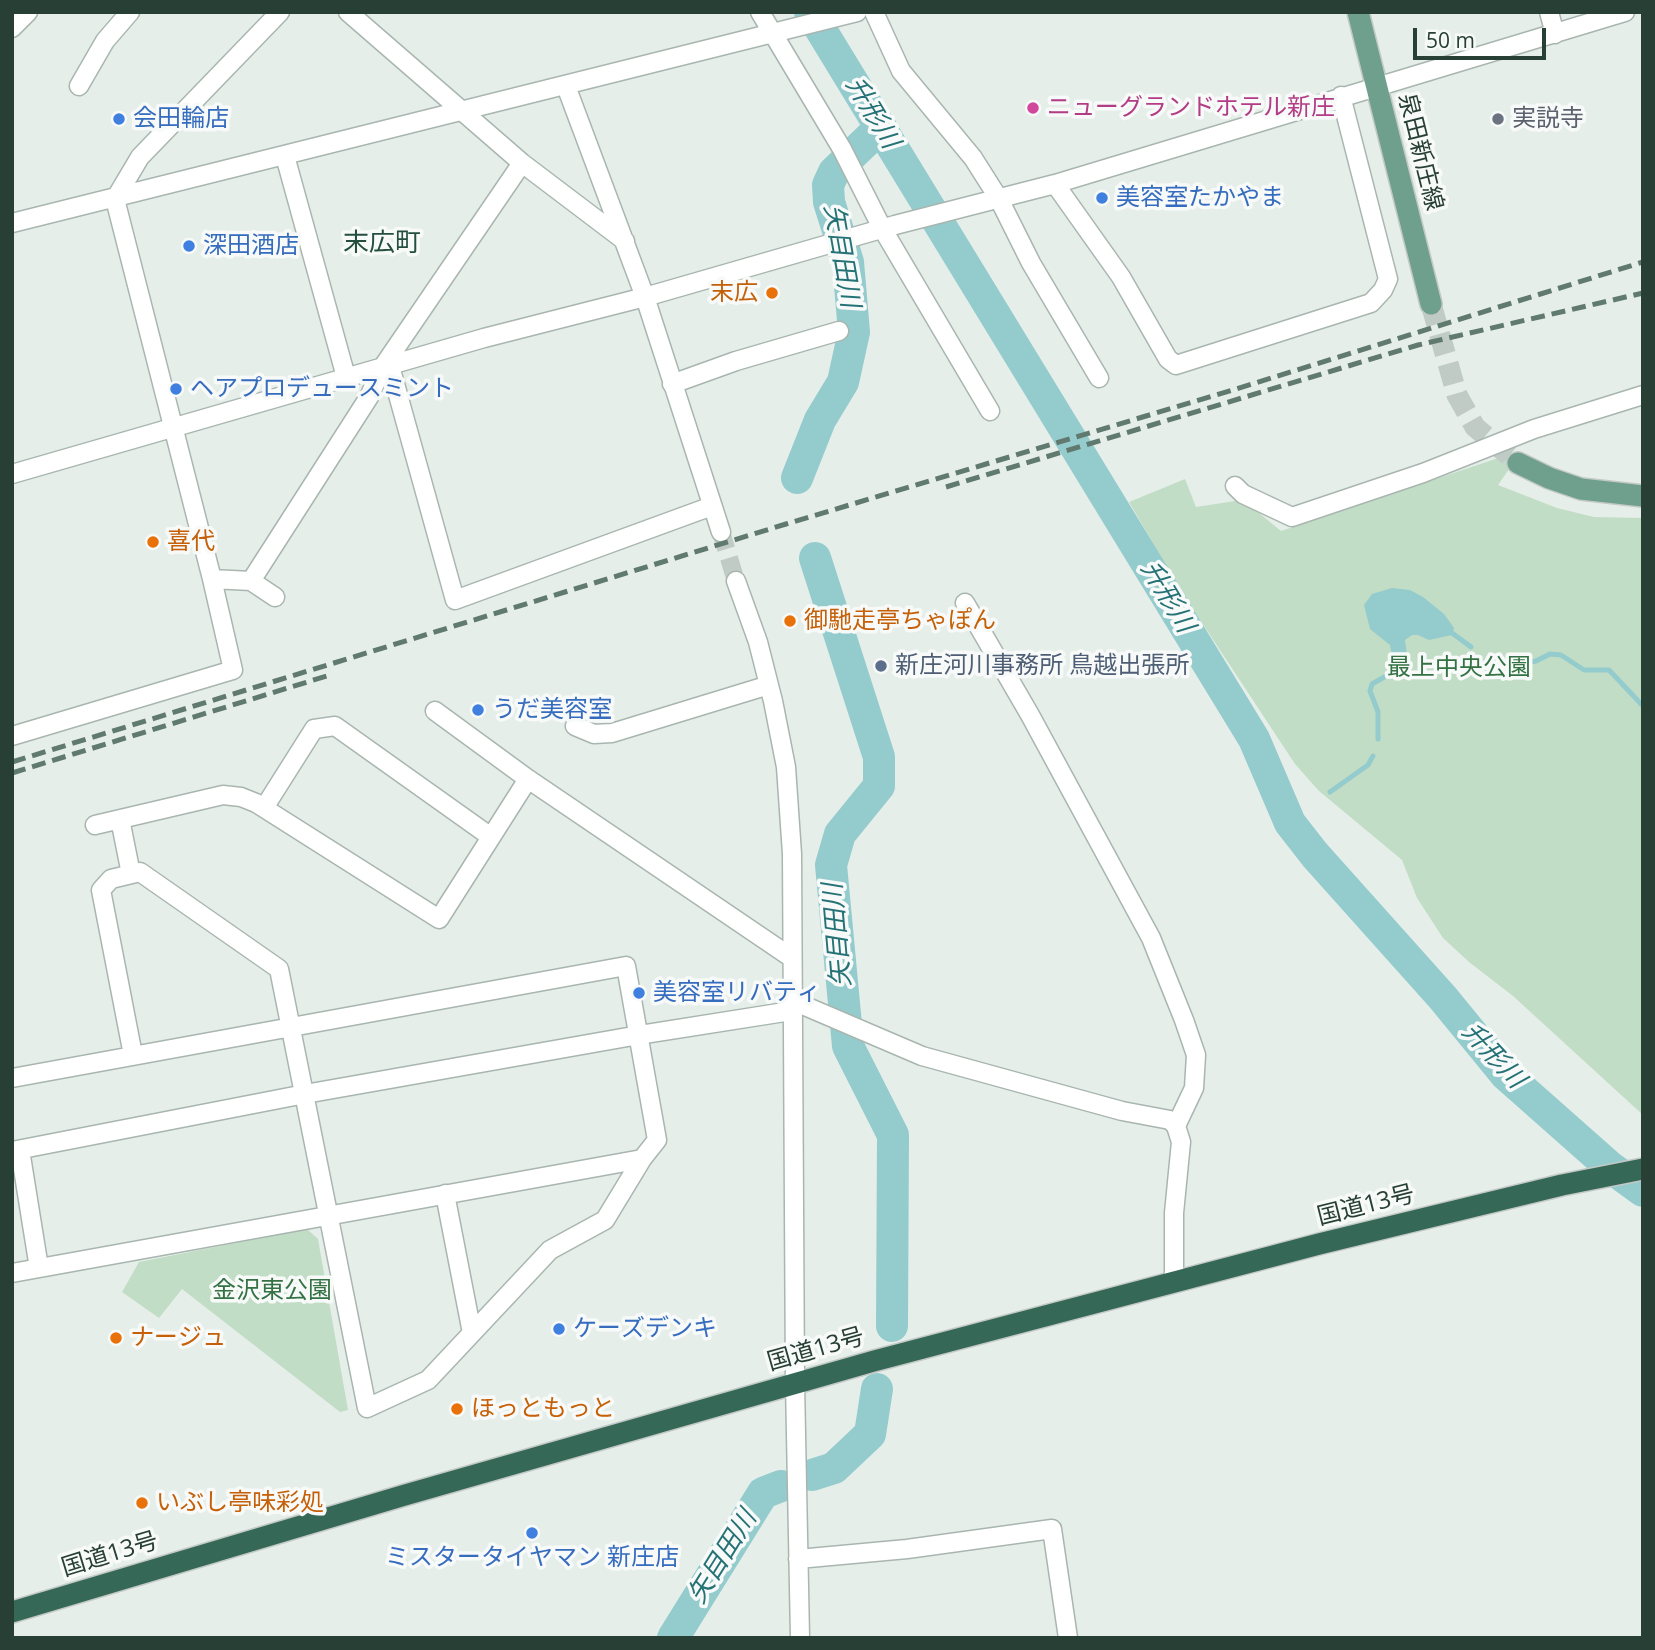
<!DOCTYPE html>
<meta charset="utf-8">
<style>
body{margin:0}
#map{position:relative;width:1655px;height:1650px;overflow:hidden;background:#e6eeea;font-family:"Open Sans",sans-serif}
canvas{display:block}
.frame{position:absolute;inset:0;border:14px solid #273f35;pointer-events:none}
.scale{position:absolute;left:1413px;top:28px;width:133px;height:32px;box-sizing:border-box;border:4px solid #273f35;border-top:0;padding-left:9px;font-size:21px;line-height:24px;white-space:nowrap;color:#273f35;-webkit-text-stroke:5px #f7faf8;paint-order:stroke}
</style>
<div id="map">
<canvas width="1655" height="1650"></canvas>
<div class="frame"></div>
<div class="scale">50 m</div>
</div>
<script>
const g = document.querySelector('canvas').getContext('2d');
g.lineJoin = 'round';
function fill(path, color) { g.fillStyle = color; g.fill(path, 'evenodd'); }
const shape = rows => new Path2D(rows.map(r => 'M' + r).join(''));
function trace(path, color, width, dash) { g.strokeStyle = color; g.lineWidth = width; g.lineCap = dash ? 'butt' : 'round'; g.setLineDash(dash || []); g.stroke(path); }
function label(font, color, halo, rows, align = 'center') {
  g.font = font + ' "Open Sans","Noto Sans JP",sans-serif'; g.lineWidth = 7; g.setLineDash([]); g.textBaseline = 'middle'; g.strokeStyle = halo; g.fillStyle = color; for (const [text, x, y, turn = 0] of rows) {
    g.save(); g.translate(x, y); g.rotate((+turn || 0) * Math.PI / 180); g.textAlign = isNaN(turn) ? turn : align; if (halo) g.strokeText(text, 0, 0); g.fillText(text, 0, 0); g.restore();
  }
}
const green = shape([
 [1513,453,1516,459,1498,485,1557,508,1594,517,1643,518,1643,1115,1513,996,1469,962,1443,938,1417,898,1402,860,1319,791,1295,764,1181,591,1129,502,1185,479,1196,507,1235,501,1259,513,1281,531],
 [307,1229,318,1239,348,1410,340,1412,182,1289,159,1318,122,1292,139,1262]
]);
const water = shape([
 [1392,588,1410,590,1423,597,1444,614,1454,628,1452,635,1429,640,1418,635,1412,635,1405,640,1409,669,1404,678,1398,680,1390,678,1388,671,1392,656,1390,645,1370,629,1364,605,1372,594]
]);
const stream = shape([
 [1448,630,1471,647],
 [1486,661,1493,666,1507,667,1536,661,1550,654,1561,655,1584,670,1609,670,1643,706],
 [1378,739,1378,712,1370,691,1372,684,1393,672],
 [1330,792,1368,765,1373,756]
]);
const river = shape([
 [810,12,1254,739,1290,823,1315,855,1443,998,1506,1075,1610,1167,1643,1191],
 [797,478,820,420,843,382,854,332,848,262,829,202,828,185,834,172,881,127],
 [815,558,879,757,879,786,840,834,831,865,848,1046,893,1135,892,1326],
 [812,1475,834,1468,870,1434,877,1389],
 [673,1638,763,1493,781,1486]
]);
const minorTunnel = shape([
 [721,532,736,581]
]);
const majorTunnel = shape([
 [1431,304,1457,395,1475,427,1518,463]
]);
const minor = shape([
 [348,12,522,163,625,241],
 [760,12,842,149,882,228,990,411],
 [874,12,901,71,973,158,999,199,1031,263,1099,378],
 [1549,12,1555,34],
 [12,28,28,12],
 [79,86,105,41,130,12],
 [566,86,645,297,721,532],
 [285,156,346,377],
 [1055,184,1121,277,1168,359,1176,365,1371,303,1383,290,1388,279,1341,96],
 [12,223,857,12],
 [390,366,455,600,712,506],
 [672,384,736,361,839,331],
 [12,474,484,338,645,297,895,225,1055,184,1625,12],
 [1235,486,1243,494,1292,517,1423,473,1534,429,1643,395],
 [212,579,251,581,275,597],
 [251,581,369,397,382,368,522,163],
 [736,581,758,642,773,701,786,767,792,854,795,1383,800,1638],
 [965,603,1030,715,1151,938,1184,1020,1196,1055,1194,1088,1176,1126],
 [435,711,528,779,792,958],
 [575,726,594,734,612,733,769,685],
 [12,736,233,670,212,579,115,199,140,157,280,12],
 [264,808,314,729,335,726,491,837],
 [120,819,131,874],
 [95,825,223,795,241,797,256,803,439,919,528,779],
 [791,1000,922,1056,1122,1111,1170,1120,1176,1126,1181,1142,1174,1213,1174,1280],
 [133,1055,101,890,111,879,140,872,279,969,367,1408,428,1380,550,1250,605,1220,642,1159],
 [12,1078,626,966,657,1140,642,1159,12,1273],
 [20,1150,39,1268],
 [12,1151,305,1094,639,1035,791,1011],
 [445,1194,472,1333],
 [798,1559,907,1549,1052,1529,1068,1638]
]);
const major = shape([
 [1358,12,1431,304],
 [1518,463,1549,478,1581,489,1643,496]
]);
const highway = shape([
 [12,1612,405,1495,874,1361,1319,1244,1562,1185,1643,1169]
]);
const rail = shape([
 [946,487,1418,345,1643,293],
 [12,762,786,524,1236,389,1643,262],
 [12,773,330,675]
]);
const markers = [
 [1033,108,7,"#d1479c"],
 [119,119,7,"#3f7fe0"],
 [1498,119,7,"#6b7280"],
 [1102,198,7,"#3f7fe0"],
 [189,246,7,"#3f7fe0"],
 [772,293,7,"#e8710a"],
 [176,389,7,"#3f7fe0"],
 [153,542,7,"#e8710a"],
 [790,621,7,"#e8710a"],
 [881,666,7,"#5c6f8a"],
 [478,710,7,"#3f7fe0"],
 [639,993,7,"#3f7fe0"],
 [559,1329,7,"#3f7fe0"],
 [116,1338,7,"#e8710a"],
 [457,1409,7,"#e8710a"],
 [142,1503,7,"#e8710a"],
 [532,1533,7,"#3f7fe0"]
];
const hotelNames = [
 ["ニューグランドホテル新庄",1047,108]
];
const shopNames = [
 ["会田輪店",133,119],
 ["美容室たかやま",1116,198],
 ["深田酒店",203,246],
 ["ヘアプロデュースミント",190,389],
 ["うだ美容室",492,710],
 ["美容室リバティ",653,993],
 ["ケーズデンキ",573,1329],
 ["ミスタータイヤマン 新庄店",532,1558,"center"]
];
const worshipNames = [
 ["実説寺",1512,119]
];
const streetNames = [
 ["泉田新庄線",1420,152,76],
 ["国道13号",1366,1206,-14],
 ["国道13号",816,1350,-16],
 ["国道13号",110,1555,-17]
];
const foodNames = [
 ["末広",758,293,"right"],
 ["喜代",167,542],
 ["御馳走亭ちゃぽん",804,621],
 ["ナージュ",130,1338],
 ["ほっともっと",471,1409],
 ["いぶし亭味彩処",156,1503]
];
const serviceNames = [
 ["新庄河川事務所 鳥越出張所",895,666]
];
const parkNames = [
 ["最上中央公園",1459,668],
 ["金沢東公園",272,1291]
];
const waterNames = [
 ["升形川",872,113,59],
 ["矢目田川",841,256,80],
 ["升形川",1167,597,59],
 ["矢目田川",838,935,-95],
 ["升形川",1493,1056,47],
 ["矢目田川",723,1557,-58]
];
const neighbourhoodNames = [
 ["末広町",382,244]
];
fill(green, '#c2ddc6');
fill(water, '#94cbcd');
trace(stream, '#94cbcd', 5);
trace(river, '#94cbcd', 32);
trace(minorTunnel, '#c0cbc6', 18, [18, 9]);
trace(majorTunnel, '#c0cbc6', 21, [21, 10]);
trace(minor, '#a9b6b0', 21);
trace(major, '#c3c9c6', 24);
trace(highway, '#c3c9c6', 24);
trace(minor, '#fff', 18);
trace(major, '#6f9f8d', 21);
trace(highway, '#356857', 21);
trace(rail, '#617a70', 5, [14, 7]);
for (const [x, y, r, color] of markers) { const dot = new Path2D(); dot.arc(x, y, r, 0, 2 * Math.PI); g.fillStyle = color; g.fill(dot); trace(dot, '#f7faf8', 2.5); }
label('24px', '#b23c85', '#f7faf8', hotelNames, 'left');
label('24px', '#366cbe', '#f7faf8', shopNames, 'left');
label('24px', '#5b616d', '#f7faf8', worshipNames, 'left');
label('24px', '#273f35', '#f7faf8', streetNames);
label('24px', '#c56008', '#f7faf8', foodNames, 'left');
label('24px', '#4e5e75', '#f7faf8', serviceNames, 'left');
label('24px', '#347244', '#f7faf8', parkNames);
label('italic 26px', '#257276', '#f7faf8', waterNames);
label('26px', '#244f3f', '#f7faf8', neighbourhoodNames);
</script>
